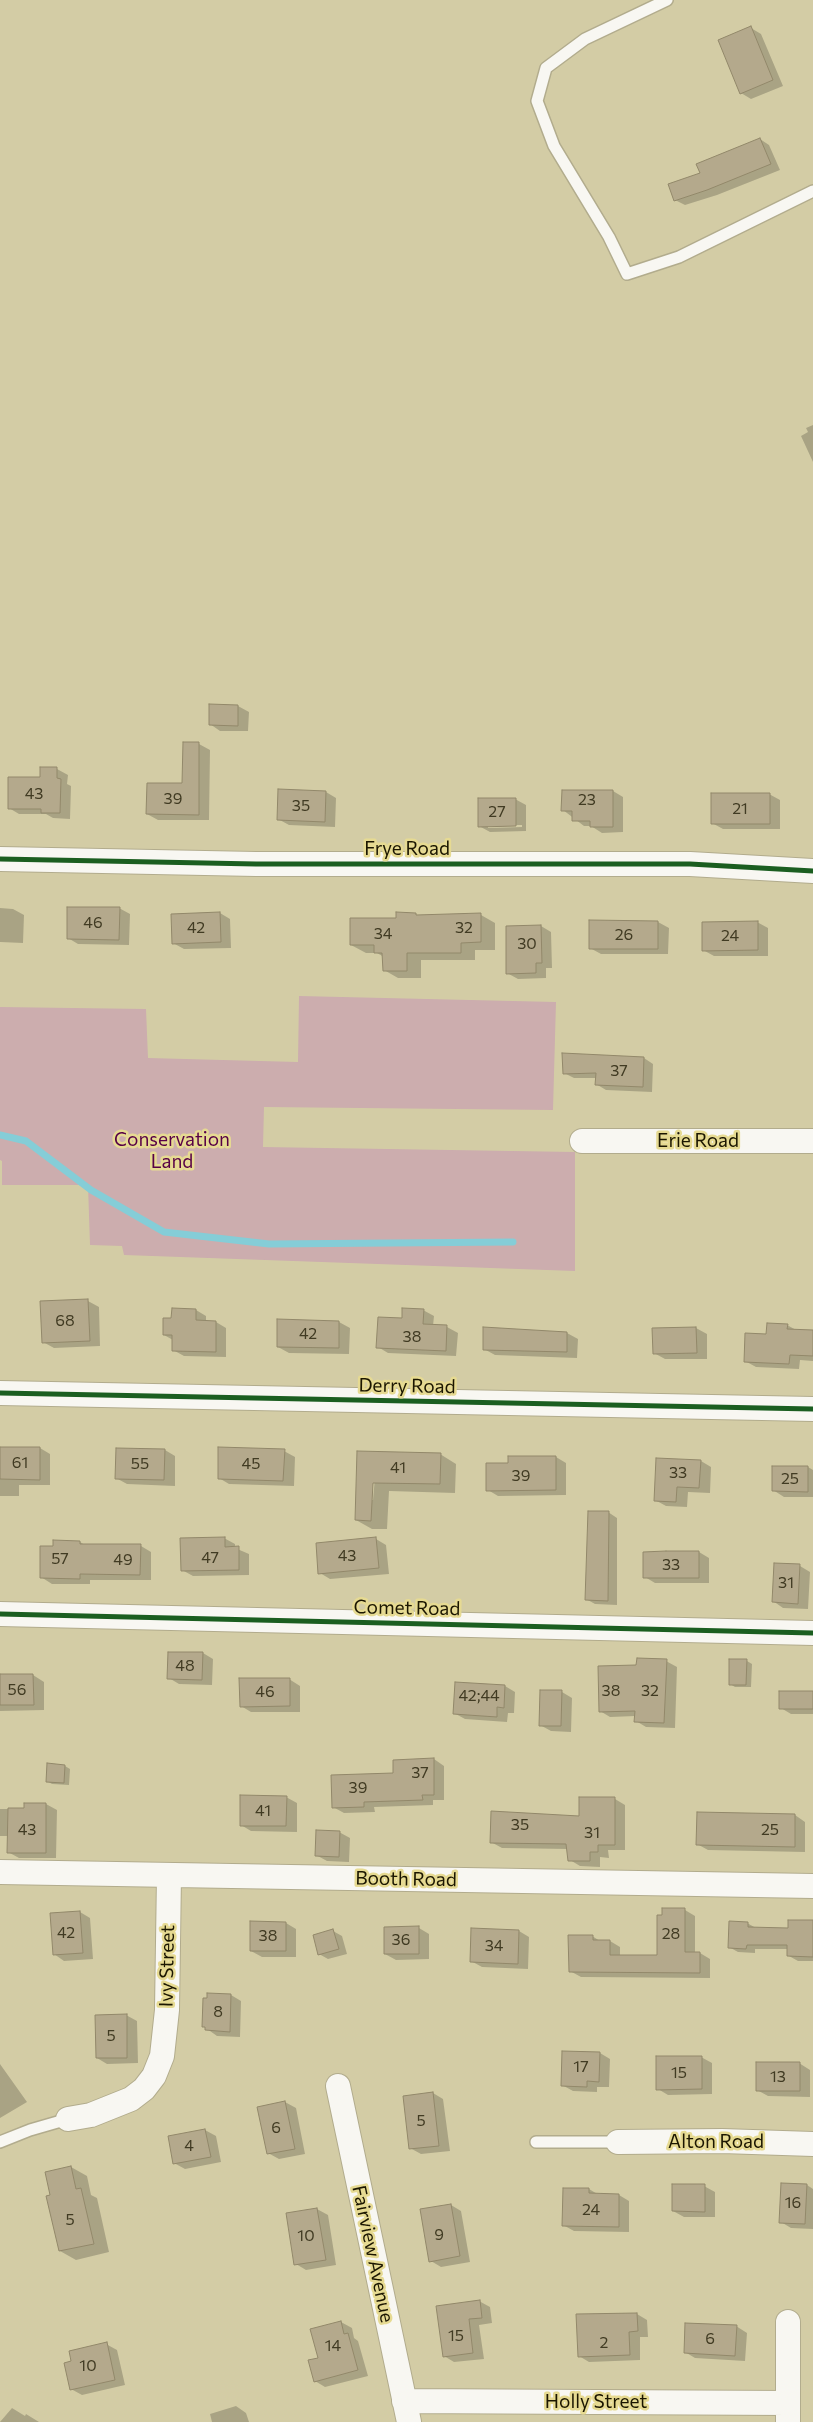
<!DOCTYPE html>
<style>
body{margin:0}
canvas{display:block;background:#d3cca5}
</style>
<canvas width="813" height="2422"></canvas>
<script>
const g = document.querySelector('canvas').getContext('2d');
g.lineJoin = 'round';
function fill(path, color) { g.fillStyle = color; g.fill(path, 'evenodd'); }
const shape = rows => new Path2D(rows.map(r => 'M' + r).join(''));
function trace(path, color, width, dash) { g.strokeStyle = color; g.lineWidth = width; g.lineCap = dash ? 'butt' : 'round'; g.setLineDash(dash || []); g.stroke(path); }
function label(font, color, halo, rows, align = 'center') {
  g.font = font + ' Commissioner,sans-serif'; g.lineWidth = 5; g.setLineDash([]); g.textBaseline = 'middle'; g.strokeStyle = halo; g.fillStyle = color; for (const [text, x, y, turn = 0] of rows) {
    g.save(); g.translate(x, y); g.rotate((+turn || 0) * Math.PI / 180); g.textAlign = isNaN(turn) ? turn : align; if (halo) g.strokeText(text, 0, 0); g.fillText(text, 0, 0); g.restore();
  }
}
const green = shape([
 [299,996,556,1002,553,1110,264,1107,263,1147,575,1152,575,1271,124,1255,122,1246,90,1245,88,1185,2,1185,2,1161,0,1160,0,1007,146,1009,148,1058,298,1062]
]);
const shadow = shape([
 [751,28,761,34,783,86,751,99,741,93],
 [760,139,769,145,780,170,717,195,685,205,675,200,701,173],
 [813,425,813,462,801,436,808,432,806,428],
 [210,706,238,706,249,712,248,731,220,731,210,724],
 [184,743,199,744,210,750,209,820,158,820,147,814,183,784],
 [41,768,57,769,68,775,67,784,71,786,70,819,53,818,46,814,19,814,9,808,41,779],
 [613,791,623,797,623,832,602,833,591,826,584,826,563,810],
 [326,792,336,798,335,827,289,825,278,819],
 [769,794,780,800,780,829,723,829,712,823],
 [515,799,526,805,526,831,490,832,479,826],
 [488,825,522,825,522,827,488,828],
 [0,908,13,909,24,915,23,943,0,942],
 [119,908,130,914,129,945,78,944,68,938],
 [220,913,230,919,231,948,184,949,173,943],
 [415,914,419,916,481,915,495,923,495,950,475,950,475,960,421,960,421,978,398,978,384,970,384,957,377,953,366,953,351,945,397,919],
 [590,921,658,922,669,928,668,954,601,954,590,948],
 [757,922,768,928,768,956,714,956,703,950],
 [541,926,551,932,552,968,546,968,546,978,518,979,507,973],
 [644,1058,653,1064,652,1092,606,1090,596,1084,597,1078,574,1078,564,1073],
 [88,1301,99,1307,100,1346,54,1348,43,1342],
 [196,1310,206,1316,206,1322,216,1322,226,1328,226,1357,184,1356,173,1350,173,1340,164,1335,173,1319],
 [423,1310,434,1316,433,1326,447,1327,458,1333,456,1356,388,1353,378,1347,403,1319],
 [279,1320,339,1322,350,1328,349,1354,289,1353,278,1347],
 [787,1325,798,1331,813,1332,813,1361,800,1360,799,1369,756,1367,745,1361,767,1336],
 [484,1328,567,1333,578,1339,577,1358,495,1355,484,1349],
 [696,1328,707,1334,707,1359,665,1359,654,1353],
 [0,1448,40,1448,50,1454,50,1485,19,1485,19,1496,0,1496],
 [165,1450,175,1456,175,1486,127,1484,116,1478],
 [284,1451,295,1457,294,1486,229,1484,219,1478],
 [358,1453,440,1454,456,1464,455,1493,389,1491,387,1529,372,1529,356,1520],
 [372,1476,375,1477,373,1500,371,1500],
 [556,1457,566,1463,566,1495,498,1496,488,1490,509,1464],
 [701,1461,711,1467,710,1493,688,1492,687,1507,666,1506,655,1500],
 [773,1467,808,1467,813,1470,813,1497,784,1497,773,1490],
 [608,1512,617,1518,617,1605,595,1604,586,1599],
 [224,1538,235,1544,235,1548,249,1554,249,1575,193,1576,182,1570],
 [376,1539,386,1545,389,1574,330,1579,320,1573],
 [80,1542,85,1545,141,1546,151,1552,151,1580,90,1580,90,1584,52,1584,41,1577,54,1547],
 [699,1552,709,1558,709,1583,655,1583,645,1577],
 [800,1566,810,1572,808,1609,783,1608,773,1601],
 [203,1653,213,1659,212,1685,179,1684,169,1678],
 [666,1661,677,1667,675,1728,646,1727,636,1721,636,1716,610,1717,600,1711,638,1666],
 [747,1661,752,1664,751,1687,735,1687,730,1684],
 [33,1675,44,1682,44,1710,0,1711,0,1676],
 [289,1679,300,1686,300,1712,251,1712,241,1706],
 [505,1686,515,1692,514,1713,508,1713,507,1722,465,1719,454,1713],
 [562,1692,572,1698,571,1732,551,1731,540,1725],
 [813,1692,813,1714,791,1714,781,1708],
 [434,1759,444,1766,444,1800,433,1800,433,1805,374,1807,375,1812,344,1813,333,1807,395,1774],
 [65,1766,70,1769,69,1785,52,1784,47,1781],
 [286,1797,297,1803,297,1832,251,1831,241,1825],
 [615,1799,625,1805,625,1850,608,1850,609,1858,600,1857,600,1867,580,1866,570,1860,568,1849,502,1848,491,1842,580,1817],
 [26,1804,46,1804,57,1810,56,1858,19,1858,8,1852,8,1836,0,1836,0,1809,25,1809],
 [795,1815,805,1822,805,1852,708,1850,697,1844],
 [339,1832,350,1838,349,1862,327,1861,316,1855],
 [685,1910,695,1916,695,1953,700,1953,710,1959,710,1978,581,1977,570,1971,592,1936,600,1941,610,1941,620,1947,620,1956,658,1956],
 [80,1912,90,1918,93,1959,64,1961,54,1954],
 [813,1921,813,1961,798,1961,789,1956,789,1949,755,1949,755,1953,738,1952,729,1947,747,1923,756,1928,789,1929],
 [286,1923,296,1929,296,1957,262,1957,251,1951],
 [419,1928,429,1934,429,1959,396,1960,385,1954],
 [333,1931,342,1936,347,1954,328,1959,319,1954],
 [519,1931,529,1937,528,1969,482,1967,471,1961],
 [231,1995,241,2001,240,2037,217,2036,203,2026,208,1999],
 [126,2015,137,2021,138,2063,107,2064,97,2058],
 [600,2053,610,2059,609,2087,597,2087,597,2092,573,2091,562,2085],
 [701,2057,712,2063,712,2094,668,2095,658,2089],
 [799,2063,810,2070,810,2097,768,2096,757,2090],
 [0,2064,27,2102,0,2118],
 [433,2093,443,2099,450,2151,421,2154,410,2148],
 [285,2102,296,2108,305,2154,279,2159,268,2153],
 [205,2130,216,2136,221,2162,185,2169,174,2163,169,2137],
 [71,2167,87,2176,91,2195,97,2198,109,2252,76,2260,60,2251,51,2196],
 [807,2185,813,2189,813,2229,791,2228,781,2222],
 [704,2186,715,2192,715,2217,684,2217,673,2211],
 [564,2189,589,2189,599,2195,619,2195,629,2201,629,2232,574,2231,563,2225],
 [451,2205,461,2211,470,2262,441,2267,431,2261],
 [317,2209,328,2215,336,2265,306,2270,296,2264],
 [479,2301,490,2307,492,2323,479,2325,484,2359,454,2362,444,2356],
 [637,2314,647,2320,648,2337,640,2337,640,2360,589,2362,579,2356],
 [341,2322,352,2328,354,2338,358,2341,368,2376,325,2387,315,2381,319,2359],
 [736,2326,747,2333,745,2361,695,2358,685,2352],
 [106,2344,117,2350,125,2385,82,2395,71,2389],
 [236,2406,246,2413,249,2422,212,2422,210,2414],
 [12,2408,25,2416,26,2414,39,2422,0,2422]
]);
const stream = shape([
 [0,1135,26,1141,91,1190,164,1232,269,1244,513,1242]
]);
const building = shape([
 [751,26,773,80,740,94,718,40,751,26],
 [760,138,771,164,707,190,674,201,668,184,700,173,696,164,760,138],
 [209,704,238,705,238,726,209,725,209,704],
 [183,742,199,742,199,815,146,814,147,783,182,783,183,742],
 [40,767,57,767,57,778,61,779,60,813,41,813,41,809,8,809,8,777,40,777,40,767],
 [278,789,326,791,325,822,277,820,278,789],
 [562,790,613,790,613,827,590,827,590,821,572,821,572,811,561,811,562,790],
 [711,793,770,793,770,824,711,824,711,793],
 [478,798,516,798,516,826,478,827,478,798],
 [67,907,120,907,119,940,67,939,67,907],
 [220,912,221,942,172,944,171,914,220,912],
 [396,912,416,913,416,915,481,913,481,942,461,943,461,953,407,953,407,971,383,971,382,953,374,953,374,945,350,945,350,918,396,918,396,912],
 [589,920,658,921,658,949,589,949,589,920],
 [758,921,758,950,702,951,702,922,758,921],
 [541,925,542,963,536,963,536,973,506,974,506,926,541,925],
 [562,1053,644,1057,643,1087,595,1085,596,1073,563,1074,562,1053],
 [88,1299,90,1341,42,1343,40,1301,88,1299],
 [172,1308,196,1309,196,1320,216,1321,216,1352,172,1351,172,1335,163,1335,163,1318,171,1318,172,1308],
 [402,1308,424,1309,423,1324,447,1325,446,1351,376,1348,378,1317,402,1318,402,1308],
 [277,1319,339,1321,339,1348,277,1347,277,1319],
 [767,1323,788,1324,787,1329,813,1330,813,1356,790,1355,789,1364,744,1362,745,1333,766,1334,767,1323],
 [483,1327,567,1332,567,1352,483,1350,483,1327],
 [696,1327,697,1353,653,1354,652,1328,696,1327],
 [0,1447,40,1447,40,1480,0,1479,0,1447],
 [218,1447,285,1449,283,1481,218,1479,218,1447],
 [116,1448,165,1449,164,1480,115,1479,116,1448],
 [357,1451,441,1453,440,1484,373,1483,371,1521,355,1520,357,1451],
 [508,1456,556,1456,556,1490,486,1491,486,1463,508,1463,508,1456],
 [656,1458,701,1460,699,1488,677,1487,676,1502,654,1501,656,1458],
 [772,1466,808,1466,808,1492,772,1491,772,1466],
 [588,1511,609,1511,608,1601,585,1600,588,1511],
 [225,1537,225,1547,239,1546,239,1570,181,1571,180,1538,225,1537],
 [376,1537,379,1568,318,1574,316,1543,376,1537],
 [53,1540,80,1541,80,1544,141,1544,140,1575,80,1574,80,1579,40,1578,40,1546,53,1546,53,1540],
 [666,1551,699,1551,699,1578,643,1578,643,1552,666,1551],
 [774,1563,800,1564,798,1604,772,1602,774,1563],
 [168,1652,203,1652,202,1680,167,1679,168,1652],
 [637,1658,667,1659,664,1723,634,1722,635,1711,599,1712,598,1666,636,1665,637,1658],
 [729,1659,747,1659,746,1685,729,1685,729,1659],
 [0,1674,33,1674,34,1705,0,1705,0,1674],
 [239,1678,290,1678,290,1706,240,1707,239,1678],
 [455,1682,505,1685,504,1708,497,1707,497,1717,453,1714,455,1682],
 [540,1690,562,1690,561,1726,539,1726,540,1690],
 [779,1691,813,1691,813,1709,779,1709,779,1691],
 [434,1758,434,1795,422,1795,423,1800,364,1802,364,1807,332,1808,331,1775,393,1773,393,1760,434,1758],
 [47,1763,65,1765,64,1783,46,1782,47,1763],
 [240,1795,287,1796,286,1826,240,1826,240,1795],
 [579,1797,615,1797,615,1845,598,1845,598,1852,590,1852,590,1861,568,1861,566,1844,490,1843,491,1811,579,1816,579,1797],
 [24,1803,46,1803,46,1853,7,1853,8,1808,24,1808,24,1803],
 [697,1812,795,1814,795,1847,696,1845,697,1812],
 [316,1830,340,1831,339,1857,315,1856,316,1830],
 [662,1908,685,1908,685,1952,700,1952,700,1973,569,1972,568,1935,593,1935,593,1940,610,1940,610,1955,657,1955,657,1915,662,1915,662,1908],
 [80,1911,83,1953,53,1955,50,1913,80,1911],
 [788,1920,813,1920,813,1957,787,1956,787,1945,747,1945,746,1949,728,1948,729,1921,748,1922,748,1927,788,1928,788,1920],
 [250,1921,286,1922,286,1951,250,1951,250,1921],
 [419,1926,419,1954,384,1954,384,1927,419,1926],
 [471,1928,519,1930,518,1964,470,1962,471,1928],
 [333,1929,339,1949,318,1955,313,1935,333,1929],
 [207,1993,231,1994,230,2032,205,2030,205,2027,202,2027,203,1998,207,1998,207,1993],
 [127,2014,127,2058,96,2058,95,2015,127,2014],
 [562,2051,600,2052,599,2082,587,2081,587,2087,561,2086,562,2051],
 [656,2056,702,2056,702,2089,656,2090,656,2056],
 [756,2062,800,2062,800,2091,756,2091,756,2062],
 [433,2092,439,2146,409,2149,403,2096,433,2092],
 [285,2101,295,2149,267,2154,257,2107,285,2101],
 [205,2129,211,2157,173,2164,168,2136,205,2129],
 [71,2166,76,2189,81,2188,94,2244,59,2251,46,2196,50,2195,45,2172,71,2166],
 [781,2183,807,2184,805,2224,779,2223,781,2183],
 [672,2184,705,2184,705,2212,672,2211,672,2184],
 [563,2188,589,2188,589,2193,619,2194,619,2227,562,2226,563,2188],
 [451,2204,460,2256,429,2262,420,2209,451,2204],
 [317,2208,326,2260,294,2265,286,2213,317,2208],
 [480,2300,482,2318,469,2319,473,2353,443,2357,436,2306,480,2300],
 [637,2313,638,2331,629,2332,630,2355,578,2357,576,2314,637,2313],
 [341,2321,344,2334,348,2333,358,2370,314,2382,308,2360,318,2358,310,2329,341,2321],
 [685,2323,737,2325,735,2356,684,2353,685,2323],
 [107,2342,115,2380,70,2390,64,2363,71,2361,69,2351,107,2342]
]);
const lane = shape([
 [667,0,585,39,546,68,537,101,554,146,609,237,627,274,679,257,813,191],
 [0,2142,30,2130,68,2119],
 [536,2142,618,2142]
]);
const street = shape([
 [0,859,256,864,690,864,813,871],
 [582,1141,813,1141],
 [0,1393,813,1409],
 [0,1614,813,1633],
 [0,1872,813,1886],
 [338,2086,409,2422],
 [68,2119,91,2115,131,2099,144,2089,154,2076,162,2056,167,2010,169,1875],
 [618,2142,722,2141,813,2144],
 [788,2322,788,2422],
 [404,2401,788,2403]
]);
const cycleway = shape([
 [0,859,256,864,690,864,813,871],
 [0,1393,813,1409],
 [0,1614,813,1633]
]);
const numberNames = [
 ["43",34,794],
 ["39",173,799],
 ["23",587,800],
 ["35",301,806],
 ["21",740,809],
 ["27",497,812],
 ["46",93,923],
 ["42",196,928],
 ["32",464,928],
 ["34",383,934],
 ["26",624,935],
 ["24",730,936],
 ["30",527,944],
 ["37",619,1071],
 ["68",65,1321],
 ["42",308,1334],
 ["38",412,1337],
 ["61",20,1463],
 ["55",140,1464],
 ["45",251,1464],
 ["41",398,1468],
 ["33",678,1473],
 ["39",521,1476],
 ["25",790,1479],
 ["43",347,1556],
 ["47",210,1558],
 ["57",60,1559],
 ["49",123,1560],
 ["33",671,1565],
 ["31",786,1583],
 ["48",185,1666],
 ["56",17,1690],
 ["38",611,1691],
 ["32",650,1691],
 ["46",265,1692],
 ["42;44",479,1696],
 ["37",420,1773],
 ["39",358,1788],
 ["41",263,1811],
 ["35",520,1825],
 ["43",27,1830],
 ["25",770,1830],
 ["31",592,1833],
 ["42",66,1933],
 ["28",671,1934],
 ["38",268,1936],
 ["36",401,1940],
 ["34",494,1946],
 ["8",218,2012],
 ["5",111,2036],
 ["17",581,2067],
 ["15",679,2073],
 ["13",778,2077],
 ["5",421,2121],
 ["6",276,2128],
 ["4",189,2146],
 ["16",793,2203],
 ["24",591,2210],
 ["5",70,2220],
 ["9",439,2235],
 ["10",306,2236],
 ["15",456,2336],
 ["6",710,2339],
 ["2",604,2343],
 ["14",333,2346],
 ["10",88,2366]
];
const streetNames = [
 ["Frye Road",407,849],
 ["Erie Road",698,1141],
 ["Derry Road",407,1386,1],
 ["Comet Road",407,1608,1],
 ["Booth Road",406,1879,1],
 ["Ivy Street",167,1966,-89],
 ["Alton Road",716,2142],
 ["Fairview Avenue",373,2254,78],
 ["Holly Street",596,2402]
];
const parkNames = [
 ["Conservation",172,1140],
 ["Land",172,1162]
];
fill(green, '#ccadae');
fill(shadow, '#0003');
trace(stream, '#85cdd7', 7);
fill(building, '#b4a98c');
trace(building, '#92886a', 1);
trace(lane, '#b2ac8d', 14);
trace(street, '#b2ac8d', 26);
trace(lane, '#f8f7f2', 11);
trace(street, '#f8f7f2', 24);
trace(cycleway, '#1b5e20', 5);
label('16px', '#413b23', null, numberNames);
label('19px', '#1b1600', '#e6da92', streetNames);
label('19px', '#570046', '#e6da92', parkNames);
</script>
